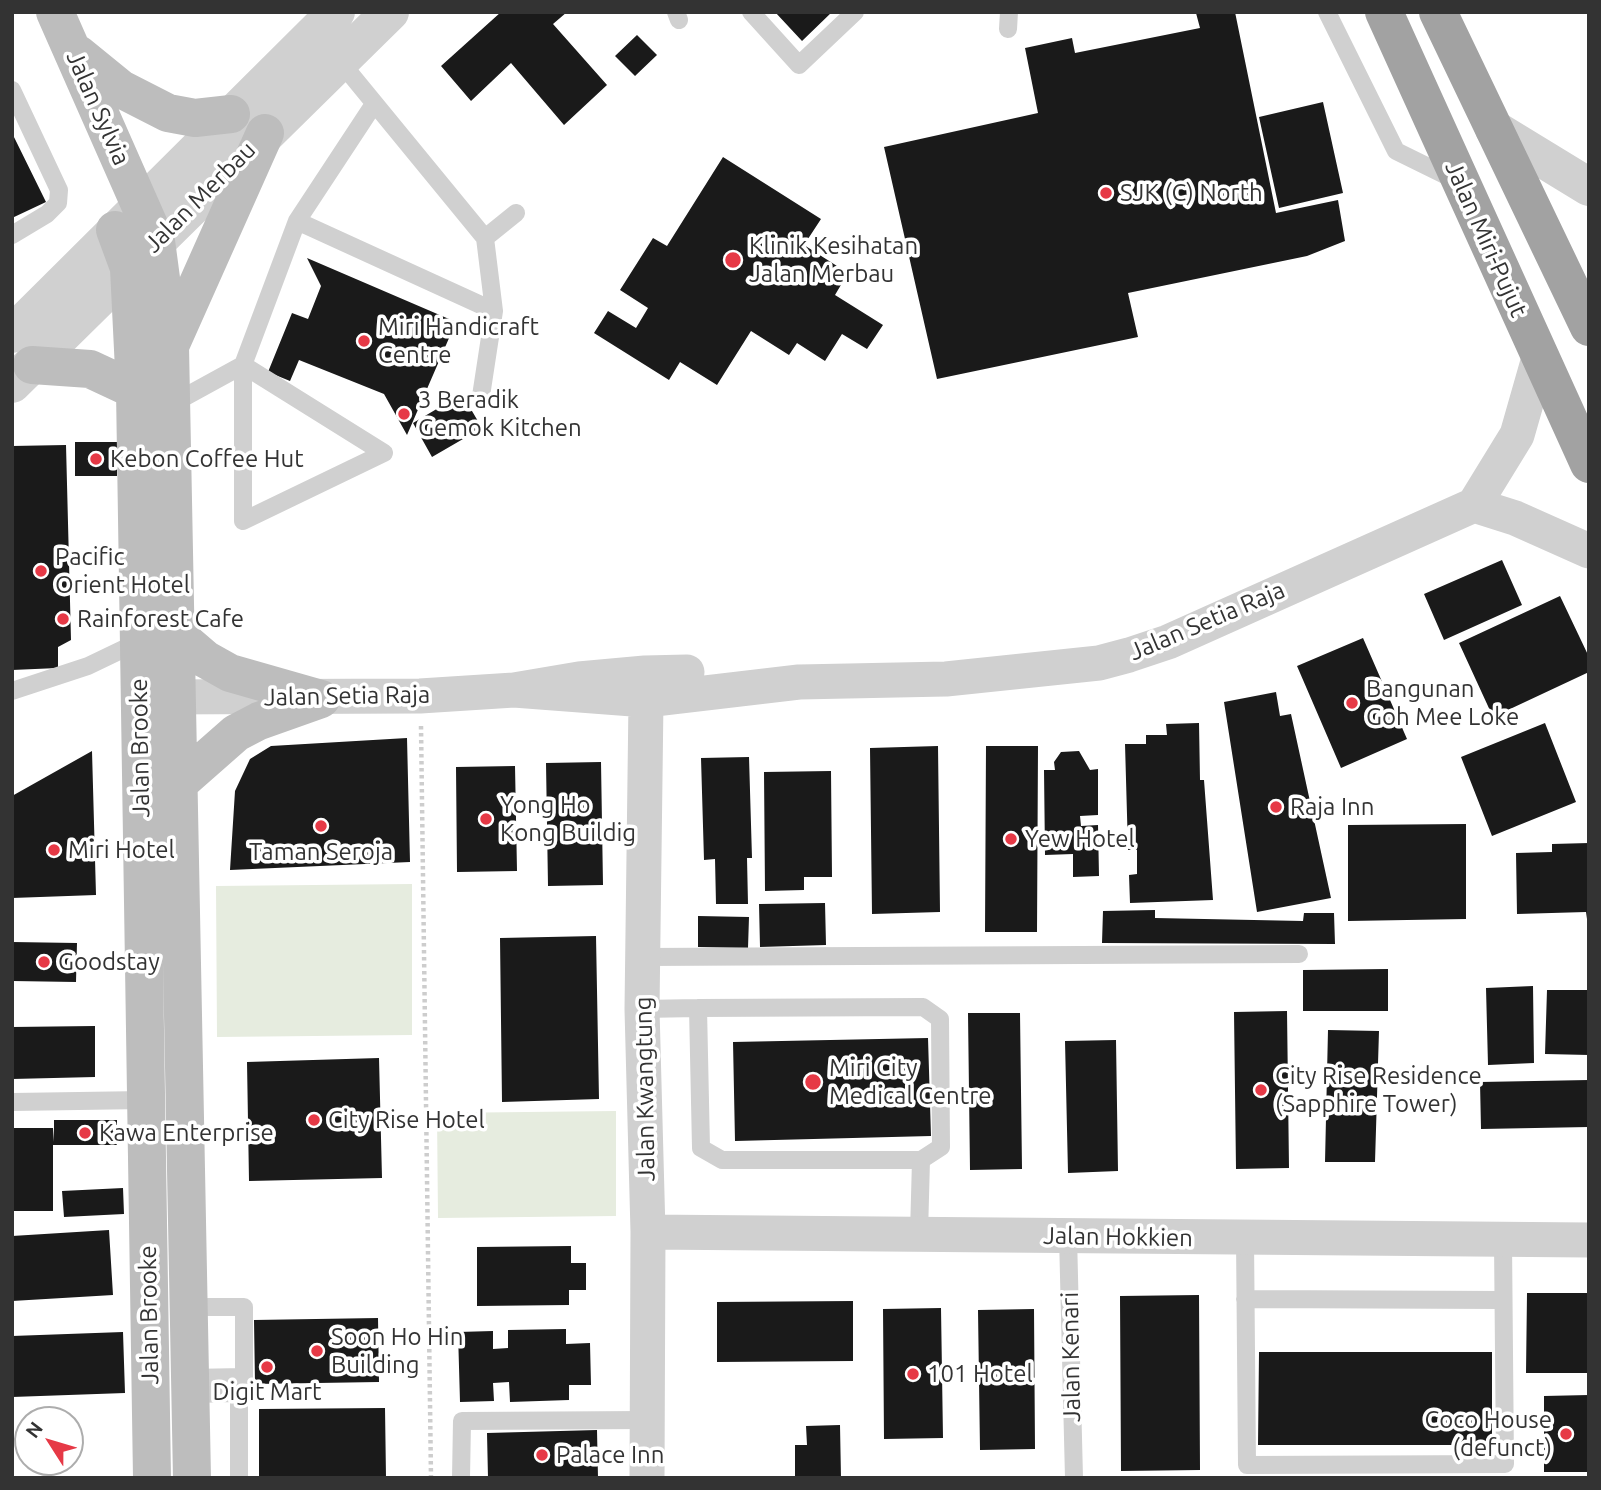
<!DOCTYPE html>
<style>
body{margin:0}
#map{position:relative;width:1601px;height:1490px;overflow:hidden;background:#fff;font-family:Ubuntu,sans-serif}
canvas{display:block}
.frame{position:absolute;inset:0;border:14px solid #333;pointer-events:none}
.north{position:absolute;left:14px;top:1406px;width:70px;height:70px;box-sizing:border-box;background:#fff;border:2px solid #adadad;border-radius:50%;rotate:307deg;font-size:19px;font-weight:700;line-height:28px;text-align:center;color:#333}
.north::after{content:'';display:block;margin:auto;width:24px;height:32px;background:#e63946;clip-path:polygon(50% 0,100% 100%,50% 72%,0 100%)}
</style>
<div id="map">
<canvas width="1601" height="1490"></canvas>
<div class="frame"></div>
<div class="north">N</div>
</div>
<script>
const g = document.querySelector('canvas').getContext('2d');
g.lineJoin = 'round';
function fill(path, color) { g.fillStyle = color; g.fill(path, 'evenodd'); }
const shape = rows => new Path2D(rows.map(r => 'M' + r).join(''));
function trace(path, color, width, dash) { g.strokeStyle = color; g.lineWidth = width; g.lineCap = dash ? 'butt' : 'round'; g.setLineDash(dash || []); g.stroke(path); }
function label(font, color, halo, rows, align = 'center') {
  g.font = font + ' Ubuntu,sans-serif'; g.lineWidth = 7; g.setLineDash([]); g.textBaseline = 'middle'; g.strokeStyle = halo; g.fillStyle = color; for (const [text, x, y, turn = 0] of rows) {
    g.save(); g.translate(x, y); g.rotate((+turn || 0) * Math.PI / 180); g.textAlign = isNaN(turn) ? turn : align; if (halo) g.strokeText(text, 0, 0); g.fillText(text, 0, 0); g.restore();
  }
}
const green = shape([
 [412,884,412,1035,217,1037,216,886],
 [616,1111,616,1216,438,1218,437,1113]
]);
const building = shape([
 [501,12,567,12,553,24,607,85,564,125,511,63,471,101,441,66],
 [775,12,832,12,802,41],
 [1235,12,1276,213,1338,200,1345,241,1307,256,1128,293,1138,337,937,379,884,147,1038,113,1025,48,1072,38,1075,53,1200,28,1196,13],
 [637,35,657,55,635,76,615,56],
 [1323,102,1343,193,1279,208,1259,117],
 [12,133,46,202,12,218],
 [723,157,821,219,804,245,848,273,835,295,883,325,867,349,842,334,825,361,797,343,789,355,751,331,717,385,680,362,669,380,594,333,608,311,636,328,648,308,620,290,653,238,667,246],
 [307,258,456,322,407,435,384,394,299,360,290,381,268,372,292,313,308,319,321,286],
 [462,394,482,428,432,457,413,423],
 [75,442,117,442,117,476,75,476],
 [66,445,71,640,58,647,58,668,12,670,12,446],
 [1502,560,1522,605,1444,640,1424,594],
 [1560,596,1589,657,1589,672,1493,717,1459,643],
 [1363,638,1407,739,1341,768,1297,666],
 [1276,692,1280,716,1291,714,1331,898,1257,912,1224,702],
 [1199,723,1200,780,1204,780,1213,900,1130,903,1129,875,1137,874,1137,850,1128,850,1125,744,1146,744,1146,735,1167,735,1166,724],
 [1545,723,1576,802,1492,836,1461,757],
 [407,738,410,862,230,870,235,791,250,759,271,746],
 [938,746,940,912,872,914,870,748],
 [986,746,1038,746,1037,932,985,932],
 [92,751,96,895,12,898,12,796],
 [1079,751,1090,770,1098,769,1098,815,1080,816,1081,826,1098,825,1099,876,1073,877,1073,854,1045,855,1044,770,1055,770,1054,762,1061,752],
 [749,757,752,858,747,858,748,904,716,904,715,859,704,860,701,758],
 [601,762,603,885,548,886,546,763],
 [515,766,517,871,457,872,456,767],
 [831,771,832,877,804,877,804,890,765,891,764,772],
 [1466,824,1466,919,1348,921,1348,825],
 [1589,843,1589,933,1586,912,1517,914,1516,853,1552,852,1552,844],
 [825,903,826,945,760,947,759,904],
 [1155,910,1155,918,1303,921,1304,913,1334,913,1335,944,1102,943,1103,911],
 [698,916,749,917,748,948,698,947],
 [596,936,599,1099,502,1102,500,938],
 [12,942,77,943,76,982,12,981],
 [1388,969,1388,1011,1303,1011,1303,970],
 [1533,986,1534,1063,1488,1065,1486,988],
 [1547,990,1589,990,1589,1055,1545,1054],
 [1287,1011,1289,1168,1236,1169,1234,1012],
 [968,1013,1020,1013,1022,1169,970,1170],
 [95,1026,95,1077,12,1079,12,1027],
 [1328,1030,1379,1031,1375,1162,1325,1162],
 [928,1038,931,1136,735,1141,733,1042],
 [1116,1040,1118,1171,1068,1173,1065,1041],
 [379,1058,382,1178,249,1181,247,1062],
 [1589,1080,1589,1127,1481,1129,1480,1082],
 [54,1120,117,1120,117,1145,53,1145,53,1211,12,1211,12,1128,53,1128,54,1142],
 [123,1188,124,1214,64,1217,62,1191],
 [109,1230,113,1295,12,1301,12,1236],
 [571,1246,571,1263,586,1263,586,1290,569,1290,569,1305,477,1306,477,1247],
 [1527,1293,1589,1293,1589,1373,1526,1373],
 [1199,1295,1200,1470,1121,1471,1120,1296],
 [853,1301,853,1361,717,1362,717,1302],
 [941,1308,943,1438,884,1439,883,1309],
 [1034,1309,1035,1449,980,1450,978,1310],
 [378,1318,379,1382,255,1384,254,1320],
 [566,1329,566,1344,590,1343,591,1385,569,1385,569,1400,510,1402,509,1382,493,1383,494,1401,460,1402,458,1332,493,1331,493,1349,508,1348,508,1330],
 [123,1332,125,1393,12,1397,12,1336],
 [1259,1352,1492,1352,1492,1445,1258,1445],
 [1589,1395,1589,1472,1544,1472,1544,1396],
 [385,1408,386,1478,259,1478,259,1409],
 [840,1425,841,1478,795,1478,795,1445,807,1445,806,1426],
 [597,1430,598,1478,488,1478,487,1433]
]);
const path = shape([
 [421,726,431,1478]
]);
const service = shape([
 [676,12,679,20],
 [751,12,799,65,855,12],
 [1327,12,1396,151,1455,180],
 [1008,29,1009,12],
 [339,60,485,238,494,311,481,396],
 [12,90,59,190,58,203,47,214,12,235],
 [297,221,494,311],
 [485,238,516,213],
 [243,365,384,453,243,521,243,365],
 [170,405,243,365,297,221,374,104],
 [12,691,88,666,138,642],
 [643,957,1299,954],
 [923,1007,940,1019,941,1147,921,1160,722,1160,701,1148,698,1008,923,1007],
 [642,1009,698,1008],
 [12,1102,145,1100],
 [919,1234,921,1160],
 [1068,1236,1074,1478],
 [1245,1238,1247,1465,1505,1464,1503,1241],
 [1245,1299,1503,1300],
 [188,1307,244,1307,244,1377,189,1378],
 [190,1394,239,1393,239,1478],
 [461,1478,462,1421,646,1420]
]);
const minor = shape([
 [1474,505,1515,518,1589,551],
 [514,690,646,700,799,682,946,679,1099,663,1129,655,1168,642,1474,505,1517,435,1539,358],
 [150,697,420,696,514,690,579,679,645,673,687,672],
 [648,1232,1589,1240],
 [647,1478,648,1232,642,1009,646,700,666,686]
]);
const tertiary = shape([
 [1494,129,1589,187],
 [12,334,336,12],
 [12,384,390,12]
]);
const secondary = shape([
 [55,12,156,241,170,346,192,1478],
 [78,54,121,89,168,113,195,118,231,114],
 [115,230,129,268,135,390,152,1478],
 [170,346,265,133],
 [32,365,90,369,135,390],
 [177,635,205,659,230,673,321,699],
 [178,784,236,733,259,721,321,699]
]);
const trunk = shape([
 [1384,12,1589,464],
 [1438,12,1589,327]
]);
const markers = [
 [1106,193,7,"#e63946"],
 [733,260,9,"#e63946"],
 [364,341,7,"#e63946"],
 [404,414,7,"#e63946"],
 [96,459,7,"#e63946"],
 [41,571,7,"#e63946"],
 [63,619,7,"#e63946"],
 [1352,703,7,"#e63946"],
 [1276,807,7,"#e63946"],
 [486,819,7,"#e63946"],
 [321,826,7,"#e63946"],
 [1011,839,7,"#e63946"],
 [54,850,7,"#e63946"],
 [44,962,7,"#e63946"],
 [813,1082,9,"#e63946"],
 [1261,1090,7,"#e63946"],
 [314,1120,7,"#e63946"],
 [85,1133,7,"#e63946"],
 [317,1351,7,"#e63946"],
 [267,1367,7,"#e63946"],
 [913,1374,7,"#e63946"],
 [1566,1434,7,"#e63946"],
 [542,1455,7,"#e63946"]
];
const streetNames = [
 ["Jalan Sylvia",98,108,66],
 ["Jalan Merbau",200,197,-45],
 ["Jalan Miri-Pujut",1486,239,66],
 ["Jalan Setia Raja",1207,621,-23],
 ["Jalan Setia Raja",347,696,-1],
 ["Jalan Brooke",140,748,-91],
 ["Jalan Kwangtung",645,1089,-91],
 ["Jalan Hokkien",1118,1237,1],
 ["Jalan Brooke",149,1315,-91],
 ["Jalan Kenari",1071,1357,-91]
];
const poiNames = [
 ["SJK (C) North",1120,193],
 ["Klinik Kesihatan",749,246],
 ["Jalan Merbau",749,274],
 ["Miri Handicraft",378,327],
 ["Centre",378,355],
 ["3 Beradik",418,400],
 ["Gemok Kitchen",418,428],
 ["Kebon Coffee Hut",110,459],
 ["Pacific",55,557],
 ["Orient Hotel",55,585],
 ["Rainforest Cafe",77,619],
 ["Bangunan",1366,689],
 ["Goh Mee Loke",1366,717],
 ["Yong Ho",500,805],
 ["Kong Buildig",500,833],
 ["Raja Inn",1290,807],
 ["Yew Hotel",1025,839],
 ["Miri Hotel",68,850],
 ["Taman Seroja",321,852,"center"],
 ["Goodstay",58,962],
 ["Miri City",829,1068],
 ["Medical Centre",829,1096],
 ["City Rise Residence",1275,1076],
 ["(Sapphire Tower)",1275,1104],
 ["City Rise Hotel",328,1120],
 ["Kawa Enterprise",99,1133],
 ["Soon Ho Hin",331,1337],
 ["Building",331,1365],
 ["101 Hotel",927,1374],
 ["Digit Mart",267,1392,"center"],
 ["Coco House",1552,1420,"right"],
 ["(defunct)",1552,1448,"right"],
 ["Palace Inn",556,1455]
];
fill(green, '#e6ecdf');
fill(building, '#1a1a1a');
trace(path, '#cdcdcd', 4.5, [3.5, 3.5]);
trace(service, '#d0d0d0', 18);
trace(minor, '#d0d0d0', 35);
trace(tertiary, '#d0d0d0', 38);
trace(secondary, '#bdbdbd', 38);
trace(trunk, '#a2a2a2', 38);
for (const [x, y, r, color] of markers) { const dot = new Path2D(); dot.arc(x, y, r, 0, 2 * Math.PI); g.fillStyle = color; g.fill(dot); trace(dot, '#fff', 2.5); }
label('24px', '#333', '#fff', streetNames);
label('24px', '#333', '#fff', poiNames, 'left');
</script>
